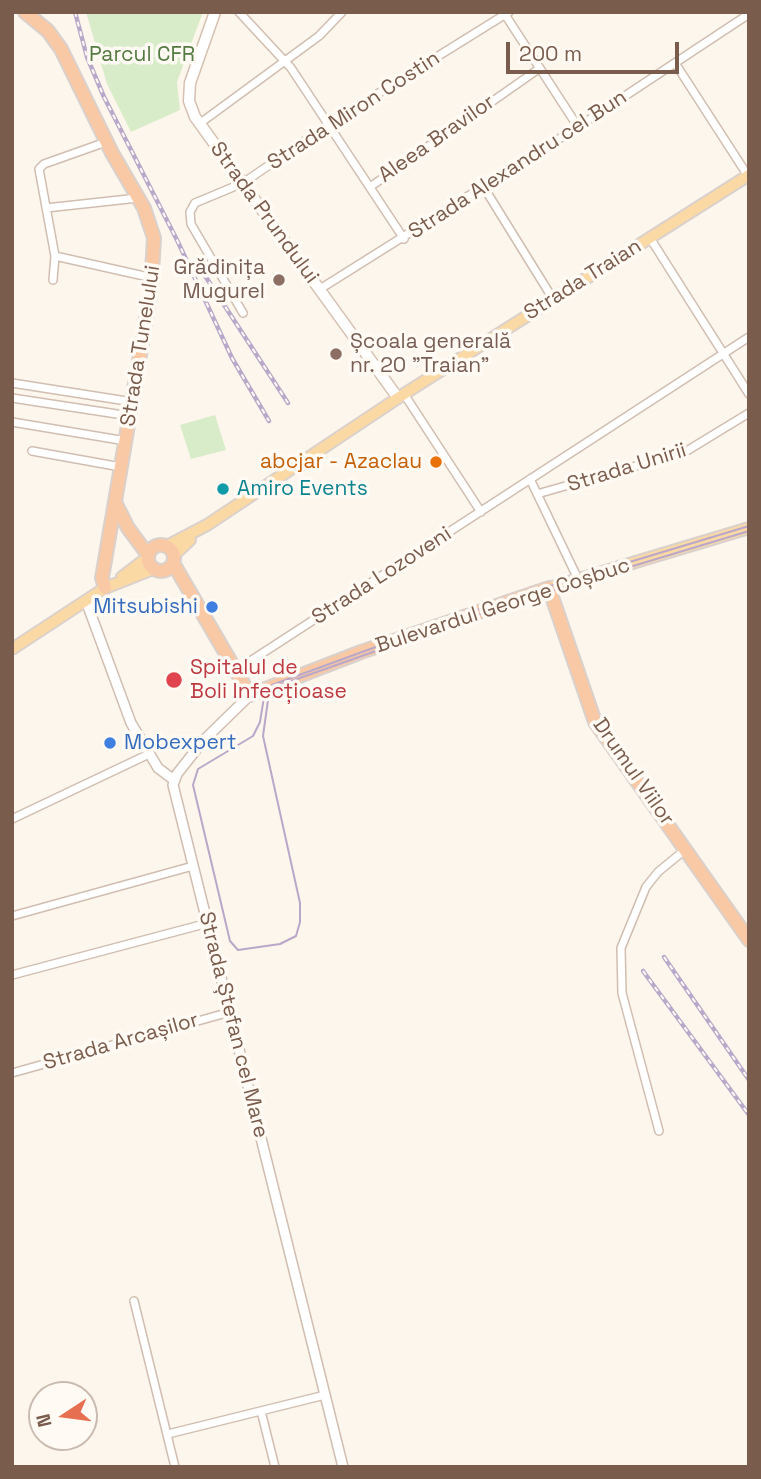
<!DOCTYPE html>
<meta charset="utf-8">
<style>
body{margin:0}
#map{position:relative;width:761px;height:1479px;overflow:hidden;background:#fdf6ec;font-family:"Space Grotesk",sans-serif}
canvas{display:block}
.frame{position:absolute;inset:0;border:14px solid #7a5c4d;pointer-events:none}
.north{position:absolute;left:28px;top:1381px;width:70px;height:70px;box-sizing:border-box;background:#fffaf3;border:2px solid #cabbb1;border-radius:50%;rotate:257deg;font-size:19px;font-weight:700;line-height:28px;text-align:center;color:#7a5c4d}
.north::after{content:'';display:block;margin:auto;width:24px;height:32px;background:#e76f51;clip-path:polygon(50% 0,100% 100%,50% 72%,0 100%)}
.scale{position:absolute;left:506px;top:42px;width:173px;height:32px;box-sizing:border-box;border:4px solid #7a5c4d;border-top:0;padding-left:9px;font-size:21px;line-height:24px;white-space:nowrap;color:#7a5c4d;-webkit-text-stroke:5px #fffaf3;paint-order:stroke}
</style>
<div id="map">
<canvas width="761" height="1479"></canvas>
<div class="frame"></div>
<div class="north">N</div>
<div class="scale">200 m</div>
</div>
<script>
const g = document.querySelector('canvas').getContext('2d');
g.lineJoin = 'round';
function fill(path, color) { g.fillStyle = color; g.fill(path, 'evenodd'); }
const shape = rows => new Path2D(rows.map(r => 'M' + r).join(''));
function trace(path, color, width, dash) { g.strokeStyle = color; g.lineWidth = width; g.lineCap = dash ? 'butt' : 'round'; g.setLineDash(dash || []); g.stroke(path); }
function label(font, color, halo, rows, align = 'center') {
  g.font = font + ' "Space Grotesk",sans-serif'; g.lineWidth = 7; g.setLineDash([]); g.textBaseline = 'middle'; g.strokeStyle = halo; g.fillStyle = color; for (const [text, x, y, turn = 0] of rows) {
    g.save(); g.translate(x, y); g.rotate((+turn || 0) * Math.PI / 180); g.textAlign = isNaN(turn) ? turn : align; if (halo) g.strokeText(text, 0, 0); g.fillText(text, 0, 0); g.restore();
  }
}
const green = shape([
 [86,12,203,12,177,82,180,110,131,132,107,84],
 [215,415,226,450,191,459,180,425]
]);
const minor = shape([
 [239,12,291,68,404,239],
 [504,13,578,127],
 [675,63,748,176],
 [199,124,319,36,342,12],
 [483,186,553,299],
 [370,187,540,68],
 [46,208,138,198],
 [650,238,749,394],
 [55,256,153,278],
 [53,280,55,256,39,169,44,164,106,142],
 [320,289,578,127,749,14],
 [243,313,191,224,190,212,195,203,243,183,329,124,509,12],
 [12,383,133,402],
 [404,394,481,512],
 [12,398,130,416],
 [12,422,126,441],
 [32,451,121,467],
 [530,479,578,579],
 [537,494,685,452,749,413],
 [235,671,749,337],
 [12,819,149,754],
 [12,916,193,866],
 [12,975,208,923],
 [12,1073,230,1012],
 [659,1131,622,993,621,948,646,887,658,872,686,849],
 [134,1301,175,1467],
 [261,1411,275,1467],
 [168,1434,325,1395]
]);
const tertiary = shape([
 [86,601,131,723,158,768,174,780],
 [250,695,203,741,177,774,173,785,343,1467]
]);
const secondary = shape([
 [215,12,190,83,189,101,195,117,398,398]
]);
const primary = shape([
 [167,546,207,525,404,394,749,175],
 [174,555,190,540],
 [122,577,148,557],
 [549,588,749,528],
 [12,649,105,588,153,569]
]);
const trunk = shape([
 [25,12,48,31,61,49,112,153,144,208,154,238,151,290,102,578,105,588],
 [116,504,128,528,148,555],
 '148 558a13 13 0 1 1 26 0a13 13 0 1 1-26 0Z',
 [173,563,250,695,361,652,549,588,595,722,749,940]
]);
const tram = shape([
 [749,526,507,599,272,685,264,697,260,722,253,736,198,769,193,785,230,941,238,950,280,944,296,936,300,922,300,903,263,736,268,700,280,685,514,602,749,531]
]);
const rail = shape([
 [75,12,87,57,104,97,178,242,232,358,269,421],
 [198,265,288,403],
 [664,957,749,1080],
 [643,971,749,1115]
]);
const markers = [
 [279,280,7,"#8d6e63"],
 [336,354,7,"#8d6e63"],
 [436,462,7,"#e8710a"],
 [223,489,7,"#0f9aa8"],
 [212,607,7,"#3f7fe0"],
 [174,680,9,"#e0444e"],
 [110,743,7,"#3f7fe0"]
];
const parkNames = [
 ["Parcul CFR",142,55]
];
const streetNames = [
 ["Strada Miron Costin",354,111,-33],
 ["Aleea Bravilor",437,139,-35],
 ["Strada Alexandru cel Bun",518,165,-33],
 ["Strada Prundului",264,213,54],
 ["Strada Traian",583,280,-32],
 ["Strada Tunelului",141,346,-81],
 ["Strada Unirii",627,468,-17],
 ["Strada Lozoveni",382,576,-33],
 ["Bulevardul George Coșbuc",503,606,-18],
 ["Drumul Viilor",633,772,55],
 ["Strada Ștefan cel Mare",233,1025,76],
 ["Strada Arcașilor",121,1042,-16]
];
const educationNames = [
 ["Grădinița",265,268],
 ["Mugurel",265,292],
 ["Școala generală",350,342,"left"],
 ["nr. 20 \"Traian\"",350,366,"left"]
];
const foodNames = [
 ["abcjar - Azaclau",422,462]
];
const cultureNames = [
 ["Amiro Events",237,489]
];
const shopNames = [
 ["Mitsubishi",198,607],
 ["Mobexpert",124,743,"left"]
];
const healthNames = [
 ["Spitalul de",190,668],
 ["Boli Infecțioase",190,692]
];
fill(green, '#d8ecc9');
trace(minor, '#d1beb0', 10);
trace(tertiary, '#d1beb0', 12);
trace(secondary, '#d6c0b0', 13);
trace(primary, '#dad1cd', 14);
trace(trunk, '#dad1cd', 16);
trace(minor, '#fff', 7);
trace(tertiary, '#fff', 9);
trace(secondary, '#fff', 10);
trace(primary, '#fbd9a5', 10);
trace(trunk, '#f9c8a4', 12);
trace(tram, '#b9a8c9', 2);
trace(rail, '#b9a8c9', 4.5);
trace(rail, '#fffaf3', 2, [5]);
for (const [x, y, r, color] of markers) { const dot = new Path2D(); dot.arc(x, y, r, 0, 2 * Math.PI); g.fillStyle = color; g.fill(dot); trace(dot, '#fffaf3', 2.5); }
label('21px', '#537a41', '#fffaf3', parkNames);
label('21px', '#7a5c4d', '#fffaf3', streetNames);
label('21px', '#785e54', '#fffaf3', educationNames, 'right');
label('21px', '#c56008', '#fffaf3', foodNames, 'right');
label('21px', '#0d838f', '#fffaf3', cultureNames, 'left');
label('21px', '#366cbe', '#fffaf3', shopNames, 'right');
label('21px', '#be3a42', '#fffaf3', healthNames, 'left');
</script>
